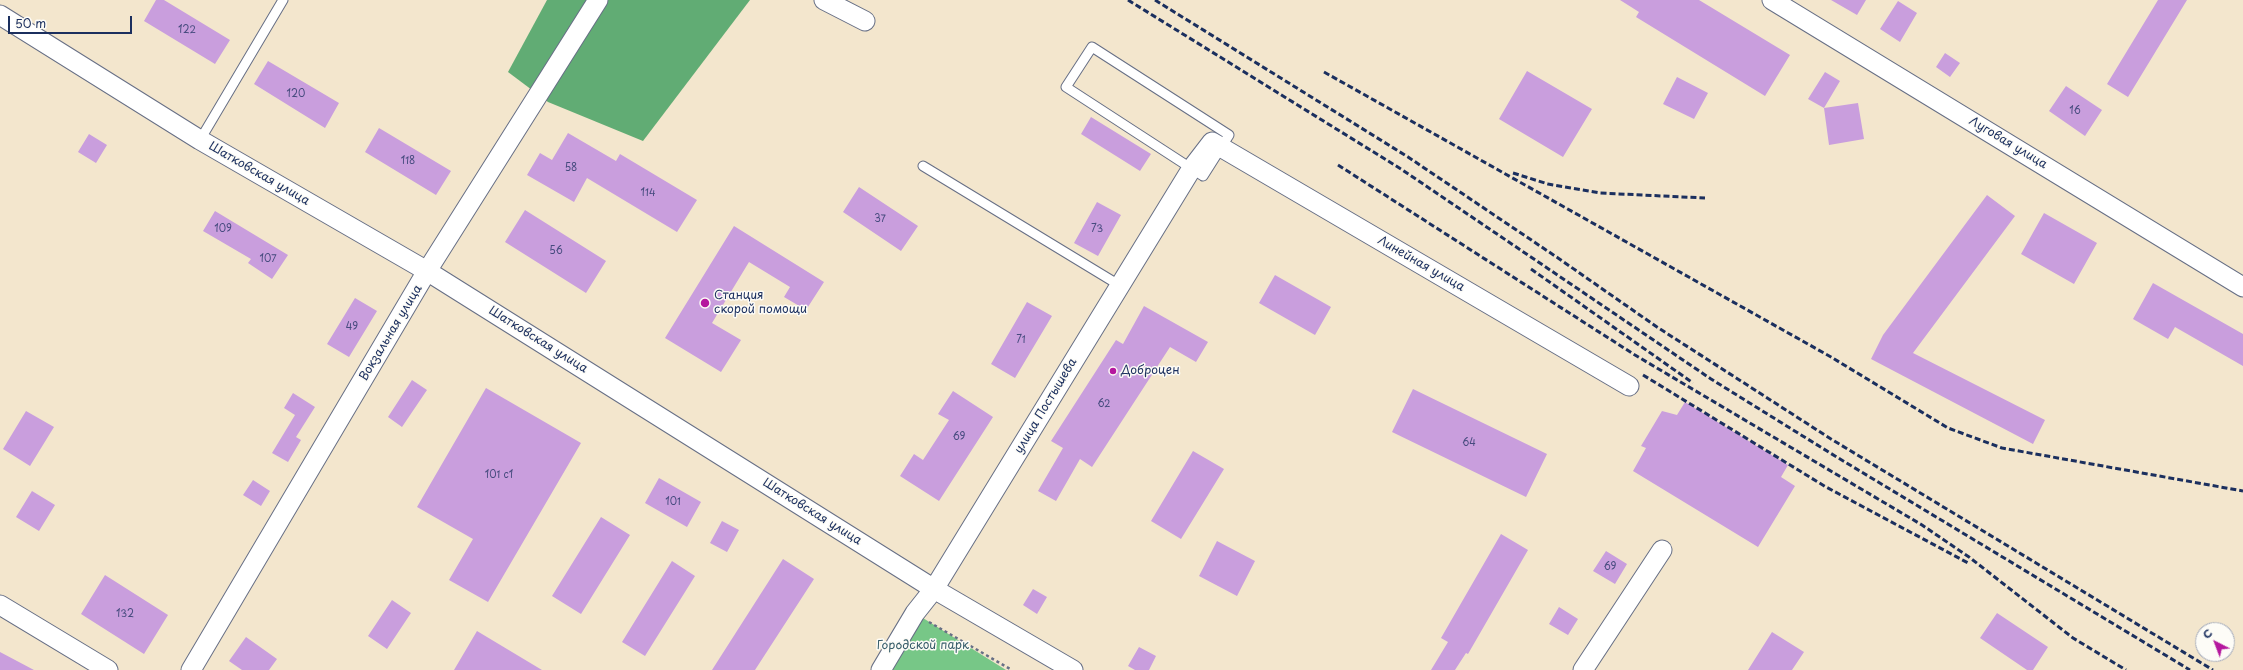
<!DOCTYPE html>
<meta charset="utf-8">
<style>
body{margin:0}
#map{position:relative;width:2243px;height:670px;overflow:hidden;background:#f3e6cd;font-family:"Playpen Sans",sans-serif}
canvas{display:block}
.north{position:absolute;left:2195px;top:622px;width:40px;height:40px;box-sizing:border-box;background:#fdfcf7;border:1px solid #a3aaba;border-radius:50%;rotate:318deg;font-size:11px;font-weight:700;line-height:16px;text-align:center;color:#1b2f5e}
.north::after{content:'';display:block;margin:auto;width:14px;height:18px;background:#b5179e;clip-path:polygon(50% 0,100% 100%,50% 72%,0 100%)}
.scale{position:absolute;left:8px;top:16px;width:124px;height:18px;box-sizing:border-box;border:2px solid #1b2f5e;border-top:0;padding-left:5px;font-size:12px;line-height:14px;white-space:nowrap;color:#1b2f5e;-webkit-text-stroke:3px #fdfcf7;paint-order:stroke}
</style>
<div id="map">
<canvas width="2243" height="670"></canvas>
<div class="north">С</div>
<div class="scale">50 m</div>
</div>
<script>
const g = document.querySelector('canvas').getContext('2d');
g.lineJoin = 'round';
function fill(path, color) { g.fillStyle = color; g.fill(path, 'evenodd'); }
const shape = rows => new Path2D(rows.map(r => 'M' + r).join(''));
function trace(path, color, width, dash) { g.strokeStyle = color; g.lineWidth = width; g.lineCap = dash ? 'butt' : 'round'; g.setLineDash(dash || []); g.stroke(path); }
function label(font, color, halo, rows, align = 'center') {
  g.font = font + ' "Playpen Sans",sans-serif'; g.lineWidth = 3; g.setLineDash([]); g.textBaseline = 'middle'; g.strokeStyle = halo; g.fillStyle = color; for (const [text, x, y, turn = 0] of rows) {
    g.save(); g.translate(x, y); g.rotate((+turn || 0) * Math.PI / 180); g.textAlign = isNaN(turn) ? turn : align; if (halo) g.strokeText(text, 0, 0); g.fillText(text, 0, 0); g.restore();
  }
}
const green = shape([
 [915,613,1006,670,881,670]
]);
const forest = shape([
 [547,0,750,0,643,141,548,102,508,72]
]);
const building = shape([
 [156,0,164,0,230,40,215,64,144,21],
 [1620,0,1699,0,1790,55,1765,96,1636,17,1639,12],
 [1831,0,1866,0,1857,15],
 [2158,0,2187,0,2128,97,2107,84],
 [1898,1,1917,13,1900,42,1880,29],
 [1945,53,1960,63,1950,77,1936,67],
 [268,61,339,103,325,128,254,84],
 [1527,71,1592,109,1563,157,1499,119],
 [1825,72,1840,81,1824,108,1808,99],
 [1677,77,1708,93,1694,119,1663,104],
 [2066,86,2102,110,2085,136,2049,111],
 [1858,103,1864,139,1829,145,1824,108],
 [1091,117,1151,154,1140,171,1081,134],
 [379,128,451,171,436,195,365,152],
 [568,133,616,161,620,154,697,200,677,232,587,178,574,202,527,175,540,153,552,160],
 [89,134,107,145,96,163,78,152],
 [859,187,918,226,901,251,843,212],
 [1987,195,2015,216,1913,353,2045,420,2033,444,1871,359,1883,335],
 [1097,202,1121,215,1098,256,1074,243],
 [525,210,606,261,586,293,505,242],
 [215,211,288,255,272,279,248,263,251,259,203,231],
 [2044,213,2097,243,2074,284,2021,254],
 [734,226,824,282,806,310,784,297,790,287,749,262,712,323,741,340,721,372,665,338],
 [1275,275,1331,307,1315,335,1259,303],
 [2153,283,2243,334,2243,366,2175,327,2168,339,2133,319],
 [355,298,377,311,349,357,327,344],
 [1027,302,1052,316,1015,378,991,364],
 [1144,306,1208,342,1196,362,1170,347,1092,467,1080,459,1056,501,1038,491,1063,448,1051,441,1116,340,1123,344],
 [412,380,427,390,402,427,388,417],
 [486,388,581,443,488,602,449,580,473,539,417,507],
 [1413,389,1547,454,1526,497,1392,432],
 [953,391,993,417,939,501,900,476,914,454,923,460,949,420,938,414],
 [293,393,315,407,296,437,301,440,288,462,272,453,295,415,284,408],
 [1685,402,1788,465,1781,477,1795,486,1758,547,1633,471,1646,448,1641,446,1662,411,1677,415],
 [26,411,54,427,30,466,3,449],
 [1193,451,1224,469,1181,539,1151,521],
 [659,478,701,502,687,527,645,503],
 [253,480,270,491,261,506,243,495],
 [32,491,55,505,39,531,16,517],
 [601,517,630,535,581,614,552,596],
 [722,521,739,530,727,552,710,543],
 [1501,534,1528,550,1468,654,1466,653,1455,670,1431,670,1448,642,1441,638],
 [1217,541,1255,561,1237,596,1199,576],
 [1606,551,1627,564,1615,584,1593,571],
 [783,559,814,579,755,670,712,670],
 [672,561,695,576,645,656,622,642],
 [105,575,168,615,144,654,81,614],
 [1033,589,1047,597,1037,614,1023,605],
 [392,600,411,613,387,649,368,636],
 [1559,607,1578,619,1568,635,1549,624],
 [1997,613,2048,647,2033,670,2027,670,1980,638],
 [477,631,542,670,454,670],
 [1772,632,1804,652,1792,670,1748,670],
 [246,637,277,659,269,670,242,670,229,661],
 [1139,647,1156,656,1149,670,1135,670,1128,666],
 [0,652,34,670,0,670]
]);
const path = shape([
 [929,622,1012,670]
]);
const service = shape([
 [1092,47,1229,135,1203,176,1066,87,1092,47],
 [200,140,283,0],
 [923,166,1119,285]
]);
const minor = shape([
 [824,0,865,21],
 [1772,0,2243,287],
 [0,15,200,140,427,271,934,589,1073,670],
 [0,605,108,670],
 [191,670,427,271,598,0],
 [881,670,915,613,934,589,1192,168,1212,142,1629,386],
 [1583,670,1662,550]
]);
const rail = shape([
 [1128,0,1401,169,1711,379,1835,456,2190,670],
 [1155,0,1408,157,1558,258,1657,327,1831,439,2213,670],
 [1324,72,1831,357,1948,428,2002,448,2243,491],
 [1338,165,1635,355,1922,525,1969,557,2073,638,2126,670],
 [1513,173,1548,184,1600,193,1705,198],
 [1531,269,1693,383],
 [1643,375,1826,487,1970,564]
]);
const markers = [
 [705,303,5,"#b5179e"],
 [1113,371,4,"#b5179e"]
];
const numberNames = [
 ["122",187,30],
 ["120",296,94],
 ["16",2075,111],
 ["118",408,161],
 ["58",571,168],
 ["114",648,193],
 ["37",880,219],
 ["109",223,229],
 ["73",1097,229],
 ["56",556,251],
 ["107",268,259],
 ["49",352,327],
 ["71",1021,340],
 ["62",1104,404],
 ["69",959,437],
 ["64",1469,443],
 ["101 с1",499,475],
 ["101",673,502],
 ["69",1610,567],
 ["132",125,614]
];
const streetNames = [
 ["Луговая улица",2008,143,31],
 ["Шатковская улица",259,174,30],
 ["Линейная улица",1421,264,30],
 ["Вокзальная улица",391,333,-59],
 ["Шатковская улица",538,340,32],
 ["улица Постышева",1046,406,-59],
 ["Шатковская улица",812,512,32]
];
const poiNames = [
 ["Станция",714,296],
 ["скорой помощи",714,310],
 ["Доброцен",1121,371]
];
const parkNames = [
 ["Городской парк",923,646]
];
fill(green, '#77c787');
fill(forest, '#61ac74');
fill(building, '#c99edd');
trace(service, '#676f85', 11);
trace(minor, '#676f85', 21);
trace(path, '#676f85', 2.5, [3, 3]);
trace(service, '#fff', 9);
trace(minor, '#fff', 19);
trace(rail, '#1b2f5e', 3, [6, 3]);
for (const [x, y, r, color] of markers) { const dot = new Path2D(); dot.arc(x, y, r, 0, 2 * Math.PI); g.fillStyle = color; g.fill(dot); trace(dot, '#fdfcf7', 1.5); }
label('10px', '#464b7e', null, numberNames);
label('12px', '#1b2f5e', '#fdfcf7', streetNames);
label('12px', '#1b2f5e', '#fdfcf7', poiNames, 'left');
label('12px', '#375d6a', '#fdfcf7', parkNames);
</script>
